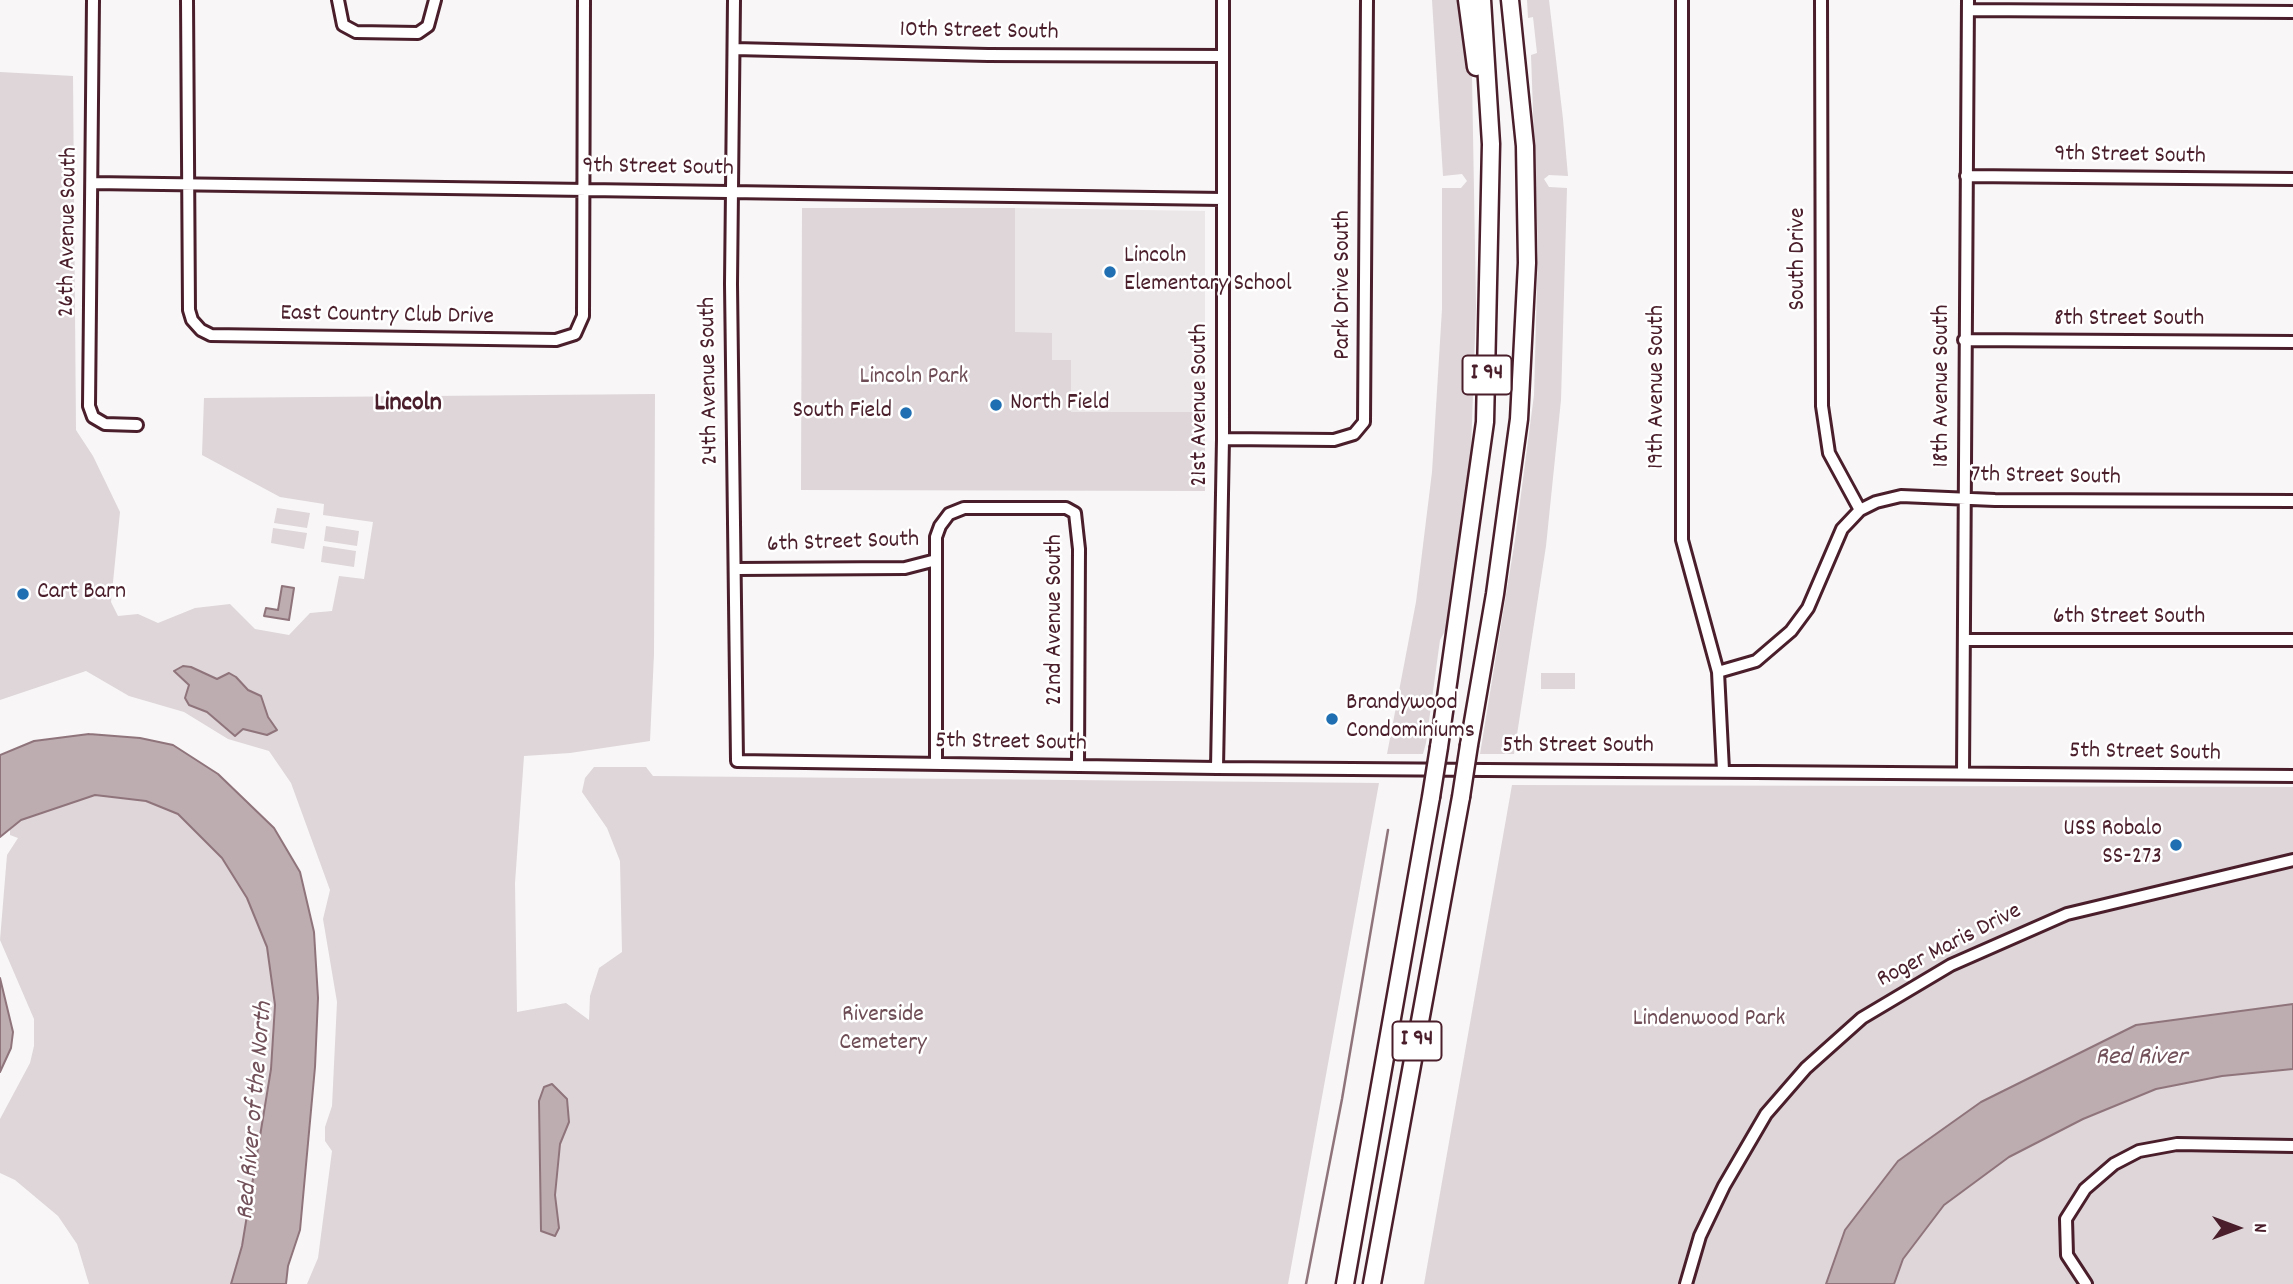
<!DOCTYPE html>
<style>
body{margin:0}
#map{position:relative;width:2293px;height:1284px;overflow:hidden;background:#f8f6f7;font-family:Dekko,sans-serif}
canvas{display:block}
.north{position:absolute;left:2202px;top:1193px;width:70px;height:70px;-webkit-text-stroke:5px #fff;paint-order:stroke;rotate:90deg;font-size:19px;font-weight:700;line-height:28px;text-align:center;color:#4a1f2b}
.north::after{content:'';display:block;margin:auto;width:24px;height:32px;background:#4a1f2b;clip-path:polygon(50% 0,100% 100%,50% 72%,0 100%)}
</style>
<div id="map">
<canvas width="2293" height="1284"></canvas>
<div class="north">N</div>
</div>
<script>
const g = document.querySelector('canvas').getContext('2d');
g.lineJoin = 'round';
function fill(path, color) { g.fillStyle = color; g.fill(path, 'evenodd'); }
const shape = rows => new Path2D(rows.map(r => 'M' + r).join(''));
function trace(path, color, width, dash) { g.strokeStyle = color; g.lineWidth = width; g.lineCap = dash ? 'butt' : 'round'; g.setLineDash(dash || []); g.stroke(path); }
function label(font, color, halo, rows, align = 'center') {
  g.font = font + ' Dekko,sans-serif'; g.lineWidth = 5; g.setLineDash([]); g.textBaseline = 'middle'; g.strokeStyle = halo; g.fillStyle = color; for (const [text, x, y, turn = 0] of rows) {
    g.save(); g.translate(x, y); g.rotate((+turn || 0) * Math.PI / 180); g.textAlign = isNaN(turn) ? turn : align; if (halo) g.strokeText(text, 0, 0); g.fillText(text, 0, 0); g.restore();
  }
}
const built = shape([
 [1015,208,1205,211,1205,412,1071,412,1071,361,1052,360,1015,333]
]);
const green = shape([
 [1432,0,1462,0,1472,77,1476,306,1471,451,1450,622,1440,640,1426,743,1423,754,1387,754,1416,602,1432,472,1442,309,1442,188,1461,188,1467,181,1462,174,1443,176],
 [1527,0,1549,0,1563,119,1568,176,1549,175,1544,179,1549,187,1567,188,1561,400,1546,546,1514,754,1480,754,1515,540,1534,395,1538,250,1531,55,1537,53,1533,17,1528,18],
 [0,72,73,76,76,430,93,456,120,512,111,602,118,616,138,614,158,623,195,608,230,604,255,629,289,635,310,613,332,611,339,576,364,579,373,522,323,515,324,504,280,497,202,455,204,398,655,394,654,654,650,741,570,753,524,756,515,883,517,1012,566,1003,589,1020,590,996,599,968,622,952,620,861,607,828,582,792,585,778,594,767,646,767,653,776,1379,783,1288,1284,307,1284,318,1258,332,1151,325,1141,325,1127,332,1106,337,1002,323,919,330,890,291,783,269,751,228,739,184,712,129,696,86,671,0,700],
 [802,208,1015,208,1015,332,1052,333,1052,360,1071,360,1071,412,1205,412,1205,491,801,490],
 [277,508,310,513,307,528,274,523],
 [326,526,359,531,357,546,324,541],
 [273,528,307,533,304,549,271,543],
 [323,546,356,551,354,567,321,562],
 [1541,673,1575,673,1575,689,1541,689],
 [1512,785,2293,787,2293,1004,2219,1015,1845,1230,1826,1284,1424,1284],
 [94,795,146,801,178,814,222,858,247,898,267,947,275,1005,271,1069,242,1246,231,1284,89,1284,77,1244,58,1216,15,1180,0,1173,0,1119,30,1063,34,1046,34,1019,0,940,7,855,18,838,10,835,10,830,21,820],
 [2293,1069,2293,1284,1894,1284,1903,1259,1944,1205,2009,1157,2083,1119,2156,1089,2222,1076]
]);
const water = shape([
 [282,586,294,588,289,620,264,616,266,608,278,610,282,586],
 [183,666,191,667,217,679,229,673,236,677,248,690,261,696,268,717,277,730,267,735,243,729,235,736,207,712,189,705,185,698,189,685,174,671,183,666],
 [89,734,140,738,173,745,218,774,274,828,300,872,314,932,318,998,315,1067,300,1230,288,1266,286,1284,231,1284,242,1246,271,1069,275,1005,267,947,247,898,222,858,178,814,146,801,95,795,21,820,0,837,0,755,34,741,89,734],
 [0,978,13,1032,11,1048,0,1072,0,978],
 [2293,1004,2293,1069,2222,1076,2156,1089,2083,1119,2009,1157,1944,1205,1903,1259,1894,1284,1826,1284,1845,1230,1898,1161,1981,1102,2136,1025,2293,1004],
 [552,1084,567,1099,569,1122,560,1144,555,1195,559,1228,555,1236,541,1231,539,1101,544,1087,552,1084]
]);
const stream = shape([
 [1306,1284,1342,1099,1388,830]
]);
const minor = shape([
 [93,0,89,406,93,417,105,424,137,425],
 [187,0,189,310,192,320,201,330,211,335,556,340,575,334,583,316,584,0],
 [338,0,343,25,356,32,418,33,428,26,435,0],
 [734,0,731,284,737,761,1217,768,2293,776],
 [1682,0,1682,540,1718,672,1723,770],
 [1821,0,1822,406,1829,453,1860,510],
 [1968,10,2293,12],
 [734,49,988,55,1223,56],
 [1966,176,2293,179],
 [92,183,1223,199],
 [1964,340,2293,342],
 [1223,439,1334,440,1354,434,1364,422,1367,0],
 [736,569,905,568,936,560,936,537,940,526,949,514,964,508,1066,508,1075,513,1079,549,1078,766],
 [1964,640,2293,640],
 [1718,672,1756,661,1791,631,1808,608,1842,529,1860,510,1876,502,1901,496,1995,500,2293,501],
 [936,764,936,560],
 [1217,768,1223,439,1223,0],
 [1963,773,1968,0],
 [1686,1284,1700,1236,1724,1186,1766,1114,1806,1068,1862,1018,1951,965,2067,914,2293,860],
 [2086,1284,2067,1255,2066,1219,2085,1189,2114,1164,2139,1151,2177,1144,2293,1146]
]);
const highway = shape([
 [1467,0,1476,67],
 [1469,745,1495,594,1519,419,1527,263,1525,146,1510,0],
 [1439,747,1485,422,1491,144,1482,0],
 [1345,1284,1431,797],
 [1372,1284,1461,797]
]);
const highwayBridge = shape([
 [1431,797,1439,747],
 [1461,797,1469,745]
]);
const markers = [
 [1110,272,7,"#1f6fb2"],
 [996,405,7,"#1f6fb2"],
 [906,413,7,"#1f6fb2"],
 [23,594,7,"#1f6fb2"],
 [1332,719,7,"#1f6fb2"],
 [2176,845,7,"#1f6fb2"]
];
const shields = [
 [1487,375,49],
 [1417,1041,49]
];
const shieldNames = [
 ["I 94",1487,375],
 ["I 94",1417,1041]
];
const streetNames = [
 ["10th Street South",979,33,1],
 ["9th Street South",2130,157,1],
 ["9th Street South",658,169,1],
 ["26th Avenue South",70,232,-89],
 ["South Drive",1800,259,-90],
 ["Park Drive South",1345,285,-90],
 ["East Country Club Drive",387,317,1],
 ["8th Street South",2129,321],
 ["24th Avenue South",711,381,-91],
 ["18th Avenue South",1944,386,-90],
 ["19th Avenue South",1659,387,-90],
 ["21st Avenue South",1202,405,-90],
 ["7th Street South",2046,478,1],
 ["6th Street South",843,544,-2],
 ["6th Street South",2129,619],
 ["22nd Avenue South",1057,620,-90],
 ["5th Street South",1011,744,1],
 ["5th Street South",1578,748],
 ["5th Street South",2145,754,1],
 ["Roger Maris Drive",1950,947,-27]
];
const poiNames = [
 ["Lincoln",1124,258],
 ["Elementary School",1124,286],
 ["North Field",1010,405],
 ["South Field",892,413,"right"],
 ["Cart Barn",37,594],
 ["Brandywood",1346,705],
 ["Condominiums",1346,733],
 ["USS Robalo",2162,831,"right"],
 ["SS-273",2162,859,"right"]
];
const parkNames = [
 ["Lincoln Park",914,379],
 ["Riverside",883,1017],
 ["Cemetery",883,1045],
 ["Lindenwood Park",1709,1021]
];
const neighbourhoodNames = [
 ["Lincoln",408,405]
];
const waterNames = [
 ["Red River",2141,1059],
 ["Red River of the North",257,1111,-85]
];
fill(built, '#ebe6e8');
fill(green, '#ded6d9');
fill(water, '#bdadb0');
trace(water, '#8f747b', 2);
trace(stream, '#8f747b', 2.5);
trace(minor, '#4a1f2b', 16);
trace(highway, '#4a1f2b', 21);
trace(minor, '#fff', 10);
trace(highway, '#fff', 16);
trace(highwayBridge, '#4a1f2b', 21, []);
trace(highwayBridge, '#fff', 16);
for (const [x, y, r, color] of markers) { const dot = new Path2D(); dot.arc(x, y, r, 0, 2 * Math.PI); g.fillStyle = color; g.fill(dot); trace(dot, '#fff', 2.5); }
for (const [x, y, w] of shields) { const box = new Path2D(); box.roundRect(x - w / 2, y - 19.5, w, 39, 5); g.fillStyle = '#fff'; g.fill(box); trace(box, '#4a1f2b', 2); }
label('bold 23px', '#4a1f2b', null, shieldNames);
label('24px', '#4a1f2b', '#fff', streetNames);
label('24px', '#4a1f2b', '#fff', poiNames, 'left');
label('24px', '#6f4d56', '#fff', parkNames);
label('bold 26px', '#4a1f2b', '#fff', neighbourhoodNames);
label('italic 26px', '#72515a', '#fff', waterNames);
</script>
